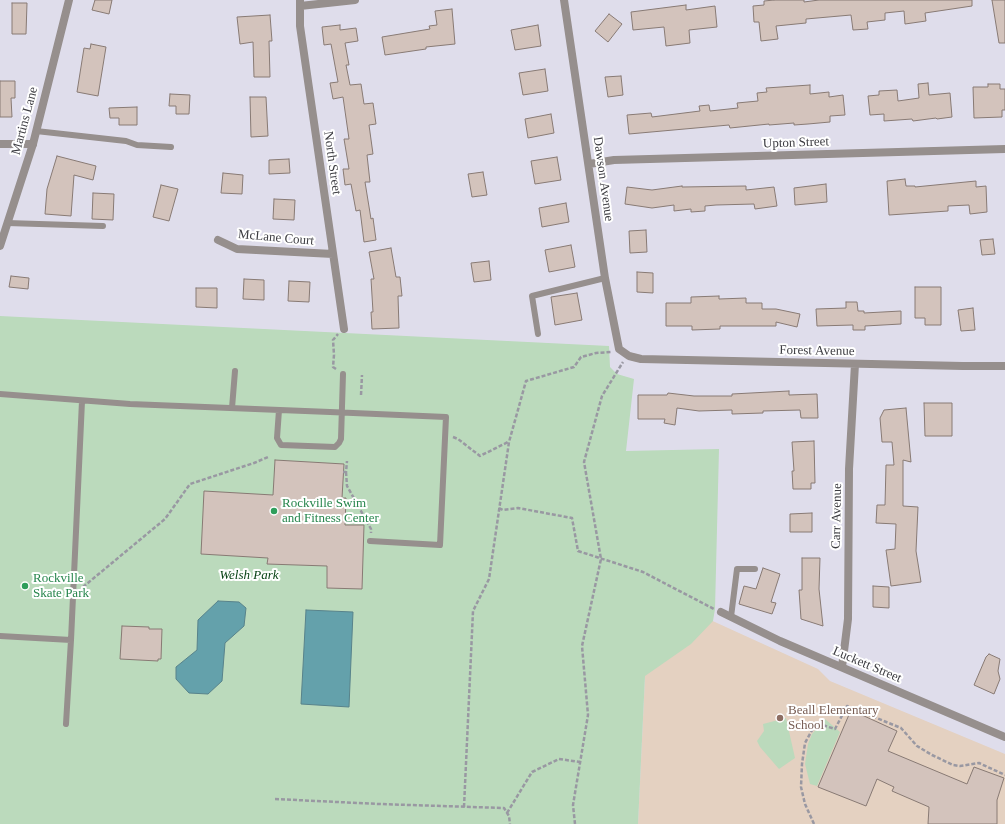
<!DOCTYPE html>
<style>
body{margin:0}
canvas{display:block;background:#dfddeb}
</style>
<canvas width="1005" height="824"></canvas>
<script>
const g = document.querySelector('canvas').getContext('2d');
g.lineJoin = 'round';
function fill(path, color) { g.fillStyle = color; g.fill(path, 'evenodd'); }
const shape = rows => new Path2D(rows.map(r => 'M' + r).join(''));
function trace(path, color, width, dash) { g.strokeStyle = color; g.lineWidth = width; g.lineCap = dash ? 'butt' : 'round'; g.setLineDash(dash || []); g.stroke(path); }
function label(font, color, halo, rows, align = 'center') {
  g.font = font + ' "Times New Roman",serif'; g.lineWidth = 4; g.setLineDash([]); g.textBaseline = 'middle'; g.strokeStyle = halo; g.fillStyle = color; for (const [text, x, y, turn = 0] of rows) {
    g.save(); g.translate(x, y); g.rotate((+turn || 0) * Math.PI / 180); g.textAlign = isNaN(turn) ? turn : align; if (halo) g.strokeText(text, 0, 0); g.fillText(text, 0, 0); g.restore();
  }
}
const education = shape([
 [649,592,818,669,830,681,1005,754,1005,824,638,824]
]);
const green = shape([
 [0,316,609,346,610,367,617,374,634,379,626,451,719,449,715,609,713,621,691,644,645,676,638,824,0,824],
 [786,718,795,758,779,769,760,747,757,741,764,731,763,724],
 [825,719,840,732,817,786,810,784,805,764,808,744,812,734]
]);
const water = shape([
 [218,601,239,602,246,608,244,626,225,643,222,681,208,694,189,693,176,679,176,667,197,650,198,620,218,601],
 [306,610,353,612,349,707,301,704,306,610]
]);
const building = shape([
 [95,0,112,0,109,14,92,10,95,0],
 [774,0,804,0,804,2,819,0,972,0,972,6,925,13,926,21,905,24,904,11,885,13,885,20,867,22,868,29,853,30,851,15,806,19,806,23,776,26,778,39,761,41,759,22,754,22,753,6,764,5,764,1,774,0],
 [992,0,1005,0,1005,43,999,43,992,0],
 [12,3,27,3,26,34,12,34,12,3],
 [686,5,686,10,715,6,717,27,689,30,690,43,666,46,664,27,633,30,631,12,686,5],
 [452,9,455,44,426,47,426,49,385,55,382,37,430,29,429,26,437,25,435,11,452,9],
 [609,14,622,24,608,42,595,31,609,14],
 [270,15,272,41,269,41,270,77,254,77,253,42,240,44,237,17,270,15],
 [340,25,340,30,356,28,358,41,345,43,349,65,346,65,350,85,361,84,364,104,373,103,376,124,369,125,373,154,367,155,370,182,365,182,371,219,373,218,376,240,364,242,360,210,356,211,351,184,345,185,343,169,349,169,344,139,349,139,343,97,333,99,330,83,338,82,331,44,324,45,322,27,340,25],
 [538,25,541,46,515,50,511,30,538,25],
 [91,44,106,47,98,96,77,92,84,48,90,49,91,44],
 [545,69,548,91,523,95,519,73,545,69],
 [621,76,623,95,608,97,605,77,621,76],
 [0,81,15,81,15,98,11,98,12,117,0,117,0,81],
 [928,83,929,95,950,93,952,117,937,119,936,118,913,121,912,119,884,121,884,114,870,115,868,96,879,95,879,91,897,90,898,101,919,98,918,84,928,83],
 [988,84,1000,84,1000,89,1005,89,1005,110,1002,110,1002,117,974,118,973,87,988,87,988,84],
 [810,85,810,94,829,92,829,97,843,95,845,115,830,116,830,122,808,124,794,125,794,123,769,125,769,124,730,128,729,125,629,134,627,115,651,113,652,117,700,111,699,106,709,105,710,111,738,108,737,103,758,101,757,93,767,92,766,88,810,85],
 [170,94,190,95,189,114,176,114,176,106,169,106,170,94],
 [250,97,266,97,268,136,251,137,250,97],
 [137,107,137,125,119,125,119,118,110,118,109,108,137,107],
 [551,114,554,133,528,138,525,119,551,114],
 [57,156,96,166,93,180,74,175,71,216,45,214,47,189,57,156],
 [557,157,561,180,535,184,531,161,557,157],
 [289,159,290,173,269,174,269,160,289,159],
 [483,172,487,195,472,197,468,174,483,172],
 [223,173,243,175,242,194,221,193,223,173],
 [905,179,906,186,915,186,915,187,976,181,976,187,986,186,987,212,970,214,969,205,948,206,948,211,889,215,887,181,905,179],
 [826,184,827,202,795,205,794,188,826,184],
 [161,185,178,189,169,221,153,217,161,185],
 [682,186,682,187,746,186,746,190,774,187,777,206,755,209,754,204,716,205,705,206,705,211,691,212,691,209,674,211,674,205,652,208,625,204,627,187,652,190,682,186],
 [93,193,114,194,113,220,92,219,93,193],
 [274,199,295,200,294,220,273,219,274,199],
 [566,203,569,222,542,227,539,208,566,203],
 [646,230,647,252,630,253,629,231,646,230],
 [993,239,995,254,982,255,980,240,993,239],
 [571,245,575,267,549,272,545,250,571,245],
 [391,248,396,277,400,277,402,296,398,296,399,328,372,329,371,312,373,312,371,279,374,279,369,252,391,248],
 [489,261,491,280,474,282,471,263,489,261],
 [637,272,653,273,653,293,637,292,637,272],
 [11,276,29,278,28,289,9,287,11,276],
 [244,279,264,280,264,300,243,299,244,279],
 [289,281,310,282,309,302,288,301,289,281],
 [915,287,941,287,941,325,925,325,925,318,915,318,915,287],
 [196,288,217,288,217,308,196,307,196,288],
 [577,293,582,320,555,325,551,297,577,293],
 [719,296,719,299,746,298,746,303,762,303,762,309,776,309,800,314,797,327,776,322,776,326,720,326,720,329,692,330,692,326,666,326,666,303,691,303,691,297,719,296],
 [846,302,857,302,858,311,864,311,864,313,901,311,901,324,865,326,865,330,853,330,853,325,817,326,816,309,846,308,846,302],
 [973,308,975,330,961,331,958,310,973,308],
 [789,391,789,395,817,394,818,418,801,418,800,410,763,411,763,413,732,414,732,410,699,411,677,408,675,425,664,423,665,419,638,419,638,395,667,395,668,393,694,396,732,396,732,394,789,391],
 [924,403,952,403,952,436,925,436,924,403],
 [906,408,911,462,903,460,903,506,918,507,916,551,921,582,891,586,886,550,895,549,896,524,876,523,877,505,885,505,886,465,894,465,892,442,882,442,880,418,884,410,906,408],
 [814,441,815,483,811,483,811,489,793,489,792,471,794,471,792,442,814,441],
 [275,460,344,464,342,498,346,498,345,525,364,525,362,589,327,588,327,566,267,564,268,558,201,554,204,491,273,495,275,460],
 [812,513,812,532,790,532,790,514,812,513],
 [802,558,820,558,819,589,823,626,801,619,799,590,802,590,802,558],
 [763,568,780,574,771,602,776,603,772,614,739,604,744,586,756,589,763,568],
 [873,586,889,587,889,608,873,607,873,586],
 [122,626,149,627,149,629,162,629,161,659,158,659,158,661,120,659,122,626],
 [989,654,1000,659,998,671,1000,679,994,694,974,685,986,657,989,654],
 [851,710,897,731,888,751,967,784,974,767,1004,778,997,800,997,824,928,824,929,807,892,791,894,787,877,779,866,806,818,787,851,710]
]);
const path = shape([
 [336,369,333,367,334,355,333,340,338,334],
 [361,395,362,375],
 [453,437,458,439,480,456,508,442],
 [343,472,346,472,347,461],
 [346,472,347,486,371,529,371,533],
 [499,508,503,510,518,508,572,518,578,551,643,572,714,609],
 [83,587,165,519,190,484,254,463,268,457],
 [275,799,379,804,504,808,509,816,510,824],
 [464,807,473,611,489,579,509,442,526,381,574,367,581,357,596,353,611,352],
 [507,813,532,772,559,759,580,762],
 [575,824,573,805,588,715,582,646,601,559,584,462,602,396,623,362],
 [814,824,805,804,801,787,802,764,805,743,816,723,835,729,847,706,901,728,917,746,932,755,953,765,960,766,979,763,1005,775]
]);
const service = shape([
 [36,131,126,141,137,145,171,147],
 [7,223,103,226],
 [538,334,532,296,605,278],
 [0,394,130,404,330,412,446,417,440,545,370,541],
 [232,408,235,371],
 [279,410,277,438,281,445,335,447,339,443,341,439,343,374],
 [731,617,737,569,755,569],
 [0,636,71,640,82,401],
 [66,724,71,640]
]);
const minor = shape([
 [300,0,300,26,344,329],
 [564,0,605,278,619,349,629,356,641,359,963,366,1005,366],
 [300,6,355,0],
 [0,144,33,144],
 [589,164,614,160,1005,149],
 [218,240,237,249,333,254],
 [721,612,780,641,1005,737],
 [842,667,848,619,849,469,855,364]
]);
const tertiary = shape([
 [0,246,33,144,69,0]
]);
const markers = [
 [274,511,4,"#2e9e5b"],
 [25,586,4,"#2e9e5b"],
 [780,718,4,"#8d6e63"]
];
const streetNames = [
 ["Martins Lane",25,121,-75],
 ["Upton Street",796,143,-2],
 ["North Street",332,163,82],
 ["Dawson Avenue",603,179,82],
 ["McLane Court",276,238,5],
 ["Forest Avenue",817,351,1],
 ["Carr Avenue",837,516,-89],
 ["Luckett Street",867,665,23]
];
const leisureNames = [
 ["Rockville Swim",282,504],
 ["and Fitness Center",282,519],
 ["Rockville",33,579],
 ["Skate Park",33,594]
];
const parkNames = [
 ["Welsh Park",249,576]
];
const educationNames = [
 ["Beall Elementary",788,711],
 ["School",788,726]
];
fill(education, '#e4d1c1');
fill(green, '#bbdabc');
fill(water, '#64a1ab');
trace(water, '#58838b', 1);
fill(building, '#d3c3bc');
trace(building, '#887a74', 1);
trace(path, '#9998a2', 2.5, [4, 2]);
trace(service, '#968f8d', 6);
trace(minor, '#968f8d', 8);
trace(tertiary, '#968f8d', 8);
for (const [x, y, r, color] of markers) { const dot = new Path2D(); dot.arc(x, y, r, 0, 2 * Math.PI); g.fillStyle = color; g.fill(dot); trace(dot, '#fff', 1.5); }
label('13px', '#3c3c41', '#fff', streetNames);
label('13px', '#27864d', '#fff', leisureNames, 'left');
label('italic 13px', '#064113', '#fff', parkNames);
label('13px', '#785e54', '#fff', educationNames, 'left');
</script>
